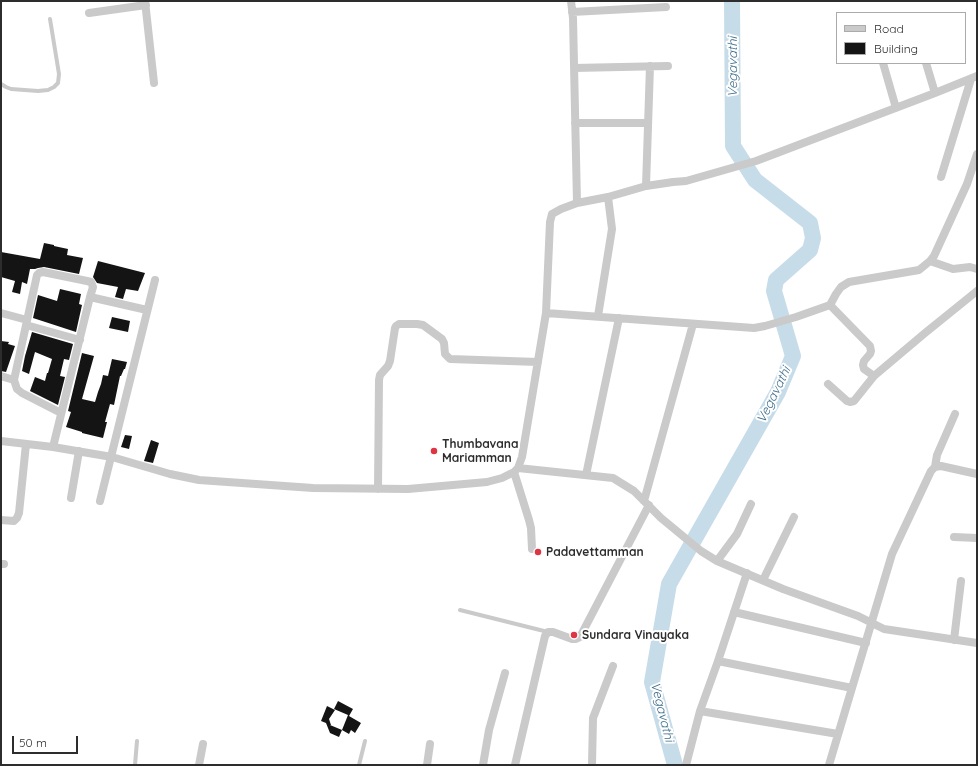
<!DOCTYPE html>
<style>
body{margin:0}
#map{position:relative;width:978px;height:766px;overflow:hidden;background:#fff;font-family:Quicksand,sans-serif}
canvas{display:block}
.frame{position:absolute;inset:0;border:2px solid #2d2d2d;pointer-events:none}
.legend{position:absolute;left:836px;top:12px;width:130px;height:52px;box-sizing:border-box;background:#fff;border:1px solid #ababab;margin:0;padding:5px 7px;list-style:none;font-size:12px;color:#2d2d2d}
.legend li{display:flex;align-items:center;gap:8px;height:20px}
.legend b{width:20px;border:1px solid #ababab}
.scale{position:absolute;left:12px;top:736px;width:66px;height:18px;box-sizing:border-box;border:2px solid #2d2d2d;border-top:0;padding-left:5px;font-size:12px;line-height:14px;white-space:nowrap;color:#2d2d2d;-webkit-text-stroke:3px #fff;paint-order:stroke}
</style>
<div id="map">
<canvas width="978" height="766"></canvas>
<div class="frame"></div>
<ul class="legend">
<li><b style="height:5px;background:#cacaca"></b>Road</li>
<li><b style="height:11px;background:#141414"></b>Building</li>
</ul>
<div class="scale">50 m</div>
</div>
<script>
const g = document.querySelector('canvas').getContext('2d');
g.lineJoin = 'round';
const shape = rows => new Path2D(rows.map(r => 'M' + r).join(''));
function trace(path, color, width, dash) { g.strokeStyle = color; g.lineWidth = width; g.lineCap = dash ? 'butt' : 'round'; g.setLineDash(dash || []); g.stroke(path); }
function fill(path, color) { g.fillStyle = color; g.fill(path, 'evenodd'); }
function label(font, color, halo, rows, align = 'center') {
  g.font = font + ' Quicksand,sans-serif'; g.lineWidth = 4; g.setLineDash([]); g.textBaseline = 'middle'; g.strokeStyle = halo; g.fillStyle = color; for (const [text, x, y, turn = 0] of rows) {
    g.save(); g.translate(x, y); g.rotate((+turn || 0) * Math.PI / 180); g.textAlign = isNaN(turn) ? turn : align; if (halo) g.strokeText(text, 0, 0); g.fillText(text, 0, 0); g.restore();
  }
}
const river = shape([
 [675,765,652,682,669,584,778,392,793,356,774,291,776,280,810,250,813,238,810,223,755,180,733,146,732,1]
]);
const building = shape([
 [44,243,54,245,54,246,68,249,67,255,83,258,79,274,44,267,38,268,35,269,30,269,27,284,22,282,20,294,12,292,15,281,1,277,1,252,40,259],
 [98,261,145,273,138,291,126,289,123,299,115,297,118,287,97,283,93,277],
 [60,289,81,294,79,304,82,305,76,332,33,318,38,295,57,301],
 [112,317,130,321,128,332,109,328],
 [32,332,73,344,69,360,64,359,60,376,65,377,58,405,30,391,35,377,45,381,47,373,48,373,52,359,35,352,29,374,22,371,25,356],
 [1,341,9,342,8,344,15,346,6,372,1,371],
 [82,353,94,356,82,399,95,402,98,392,101,384,103,375,108,376,112,359,127,362,125,369,124,369,121,376,120,376,114,405,110,404,105,422,107,422,103,438,82,433,82,432,66,427,71,412,68,411],
 [125,435,132,436,129,449,121,447],
 [151,440,159,443,153,463,144,461],
 [338,701,353,709,349,716,361,723,355,733,351,730,349,734,342,730,348,715,334,709],
 [327,706,335,710,329,719,331,725,330,725,342,730,339,737,330,733,326,723,321,721]
]);
const service = shape([
 [1,84,6,87,11,89,38,91,48,90,54,87,58,83,59,74,50,19],
 [460,610,548,632],
 [135,765,137,741],
 [359,765,365,741]
]);
const minor = shape([
 [145,1,154,83],
 [571,1,573,18,577,203],
 [572,12,666,7],
 [89,13,146,5],
 [883,63,896,108],
 [926,63,935,93],
 [574,68,668,66],
 [575,123,648,123],
 [941,177,971,79],
 [646,186,650,66],
 [930,261,953,269,970,267,977,269],
 [90,297,147,310],
 [830,305,836,294,841,287,849,282,919,270,930,261,934,256,967,184,977,154],
 [1,313,27,320],
 [546,313,754,328,765,326,796,317,830,305,870,346,871,351,870,354,864,361,863,365,864,369,874,376,925,333,977,291],
 [598,316,612,229,608,197],
 [26,325,80,340],
 [1,376,14,380],
 [828,384,847,401,850,402,854,401,874,376],
 [1,441,53,447,112,457,170,474,199,480,313,488,408,489,487,482,502,478,514,472,518,468,522,457,546,313,550,222,552,214,561,209,577,203,608,197,646,186,673,182,686,181,756,161,935,93,977,76],
 [53,447,90,297,93,287,91,282,87,281,43,272,39,273,37,275,14,380,17,389,22,393,61,413],
 [935,467,937,455,955,414],
 [518,468,613,478,634,491,661,518,701,551,717,561,783,589,858,616,884,629,977,643],
 [514,472,529,520,531,528,532,549],
 [586,475,619,318],
 [378,489,379,380,380,375,388,366,390,361,395,328,396,326,399,324,417,324,423,325,442,339,444,343,445,354,450,359,538,362],
 [71,498,79,451],
 [100,501,155,280],
 [644,501,693,324],
 [1,520,14,521,17,518,19,513,26,444],
 [954,537,977,538],
 [717,561,737,534,751,504],
 [1,564,4,564],
 [747,573,718,661,852,688],
 [763,580,794,517],
 [734,612,866,643],
 [954,640,961,581],
 [718,661,700,711,838,734],
 [199,765,203,744],
 [427,765,430,744],
 [483,765,489,730,505,673],
 [515,765,545,636,548,632,553,632,572,639,576,639,580,637,649,505],
 [592,765,593,718,613,666],
 [686,765,700,711],
 [829,765,892,554,931,471,935,467,941,466,977,474]
]);
const markers = [
 [434,451,4,"#dd3544"],
 [538,552,4,"#dd3544"],
 [574,635,4,"#dd3544"]
];
const poiNames = [
 ["Thumbavana",442,444],
 ["Mariamman",442,458],
 ["Padavettamman",546,552],
 ["Sundara Vinayaka",582,635]
];
const waterNames = [
 ["Vegavathi",733,67,-90],
 ["Vegavathi",774,395,-64],
 ["Vegavathi",662,712,76]
];
trace(river, '#c7dce9', 16);
fill(building, '#141414');
trace(service, '#cacaca', 4);
trace(minor, '#cacaca', 8);
for (const [x, y, r, color] of markers) { const dot = new Path2D(); dot.arc(x, y, r, 0, 2 * Math.PI); g.fillStyle = color; g.fill(dot); trace(dot, '#fff', 1.5); }
label('bold 12px', '#2d2d2d', '#fff', poiNames, 'left');
label('italic 13px', '#3f6e8b', '#fff', waterNames);
</script>
